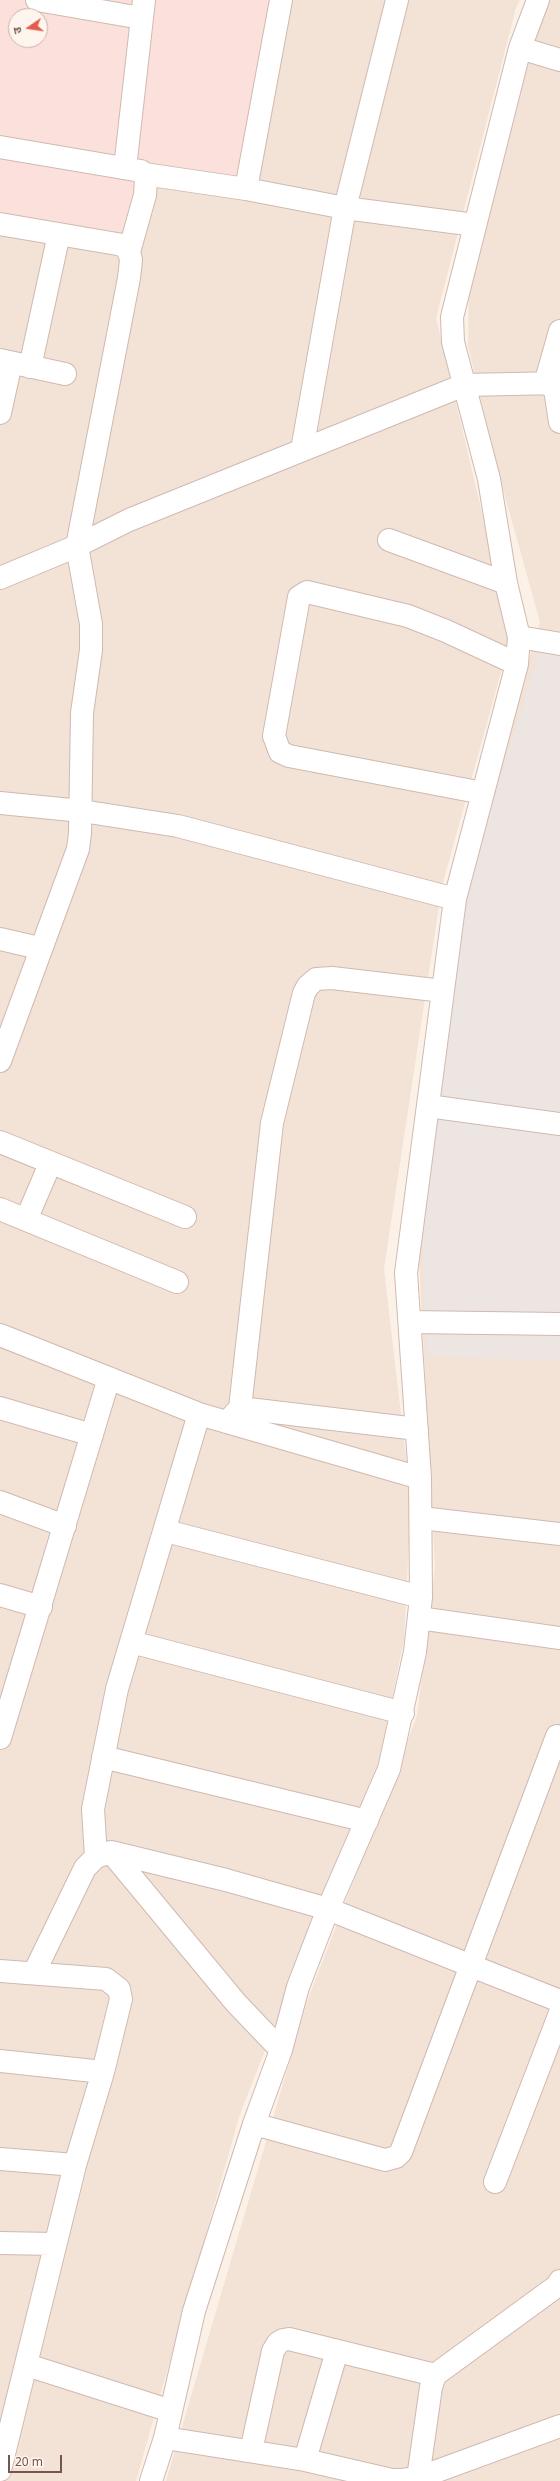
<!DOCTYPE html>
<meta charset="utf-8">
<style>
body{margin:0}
#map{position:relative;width:560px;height:2481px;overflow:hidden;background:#fcf1e7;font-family:"Noto Sans","Noto Sans Devanagari",sans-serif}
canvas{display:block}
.north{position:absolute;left:8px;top:8px;width:40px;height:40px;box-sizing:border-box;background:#fef5ee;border:1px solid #c7b5ad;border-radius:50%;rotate:257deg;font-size:11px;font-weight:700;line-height:16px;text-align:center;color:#75554c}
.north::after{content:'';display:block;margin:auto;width:14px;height:18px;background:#e25c50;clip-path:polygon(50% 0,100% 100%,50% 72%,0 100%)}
.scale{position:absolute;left:8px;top:2455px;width:54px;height:18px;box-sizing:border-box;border:2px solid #75554c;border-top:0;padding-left:5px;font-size:12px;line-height:14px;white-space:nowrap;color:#75554c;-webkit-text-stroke:3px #fef5ee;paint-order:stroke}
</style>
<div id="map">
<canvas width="560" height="2481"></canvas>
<div class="north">उ</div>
<div class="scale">20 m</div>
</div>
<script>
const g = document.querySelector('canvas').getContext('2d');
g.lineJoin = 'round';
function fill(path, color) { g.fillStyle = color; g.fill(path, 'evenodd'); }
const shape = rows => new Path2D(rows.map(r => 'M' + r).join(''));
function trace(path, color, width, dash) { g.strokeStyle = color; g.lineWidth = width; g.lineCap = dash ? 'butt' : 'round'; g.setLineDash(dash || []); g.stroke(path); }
const residential = shape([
 [0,0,520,0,516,8,436,318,511,636,442,886,384,1269,411,1500,404,1639,379,1762,240,2114,136,2481,0,2481],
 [16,16,40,16,40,40,16,40],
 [543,0,560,0,560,2481,166,2481,308,1999,417,1716,435,1567,418,1241,462,889,540,622,496,464,468,346,469,281]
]);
const commercial = shape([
 [0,0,275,0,240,177,142,160,123,240,0,216],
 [16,16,40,16,40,40,16,40]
]);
const industrial = shape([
 [540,647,560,650,560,1361,427,1356,422,1243,467,888]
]);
const minor = shape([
 [37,0,141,18],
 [520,48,560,60],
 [0,147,141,171,146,179,145,195,129,252],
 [125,168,144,0],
 [144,174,246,189,345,208,475,225],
 [246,189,281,0],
 [0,224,123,245,129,252,131,260,129,278,77,546,91,624,91,650,82,713,80,833,78,849,0,1061],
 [0,360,65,374],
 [30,367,59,234],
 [554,383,560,422],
 [545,384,560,331],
 [0,413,11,363],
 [302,450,345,208,397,0],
 [389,540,506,583],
 [0,578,77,546,129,520,464,385,560,383],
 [519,637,560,644],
 [483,793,289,756,280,752,274,736,299,597,307,592,408,616,446,631,517,664],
 [0,803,82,811,178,826,455,899],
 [0,939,39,948],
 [428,1106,560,1124],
 [0,1142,185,1217],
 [0,1209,177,1282],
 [26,1220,50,1164],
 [410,1322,560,1324],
 [0,1335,199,1414],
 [0,1408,92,1435],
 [240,1408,272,1123,304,993,308,986,316,979,332,978,443,991],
 [230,1419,240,1408,417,1429],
 [0,1502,65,1526],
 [421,1518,560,1534],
 [166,1531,421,1597],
 [0,1595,41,1607],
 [419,1618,560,1638],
 [131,1642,403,1713],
 [0,1738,109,1378],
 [103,1757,367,1821],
 [111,1852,236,2003,281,2050],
 [96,1857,93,1809,117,1689,199,1414,420,1478],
 [0,1971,106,1979,119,1989,121,1999,103,2072,75,2165,0,2470],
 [34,1973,85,1868,96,1857,111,1852,226,1880,328,1909,560,2001],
 [0,2061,103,2072],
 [254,2124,385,2160,396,2157,401,2152,557,1736],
 [0,2159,75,2165],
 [495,2182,560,2013],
 [0,2243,54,2244],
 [27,2365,171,2411],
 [165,2438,305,2460,392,2480,402,2480,418,2478,560,2426],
 [251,2451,273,2351,278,2343,283,2340,289,2339,435,2375],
 [305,2460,337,2351],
 [418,2478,431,2387,435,2375,557,2286,560,2281],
 [151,2481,165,2438,194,2311,254,2124,281,2050,298,1987,328,1909,389,1769,415,1652,421,1597,420,1478,406,1273,455,899,517,664,519,637,506,583,489,479,453,342,452,317,520,48,538,0]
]);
fill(residential, '#f3e2d6');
fill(commercial, '#fce0db');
fill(industrial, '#ece5e1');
trace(minor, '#d0b9b0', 24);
trace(minor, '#fff', 22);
</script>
